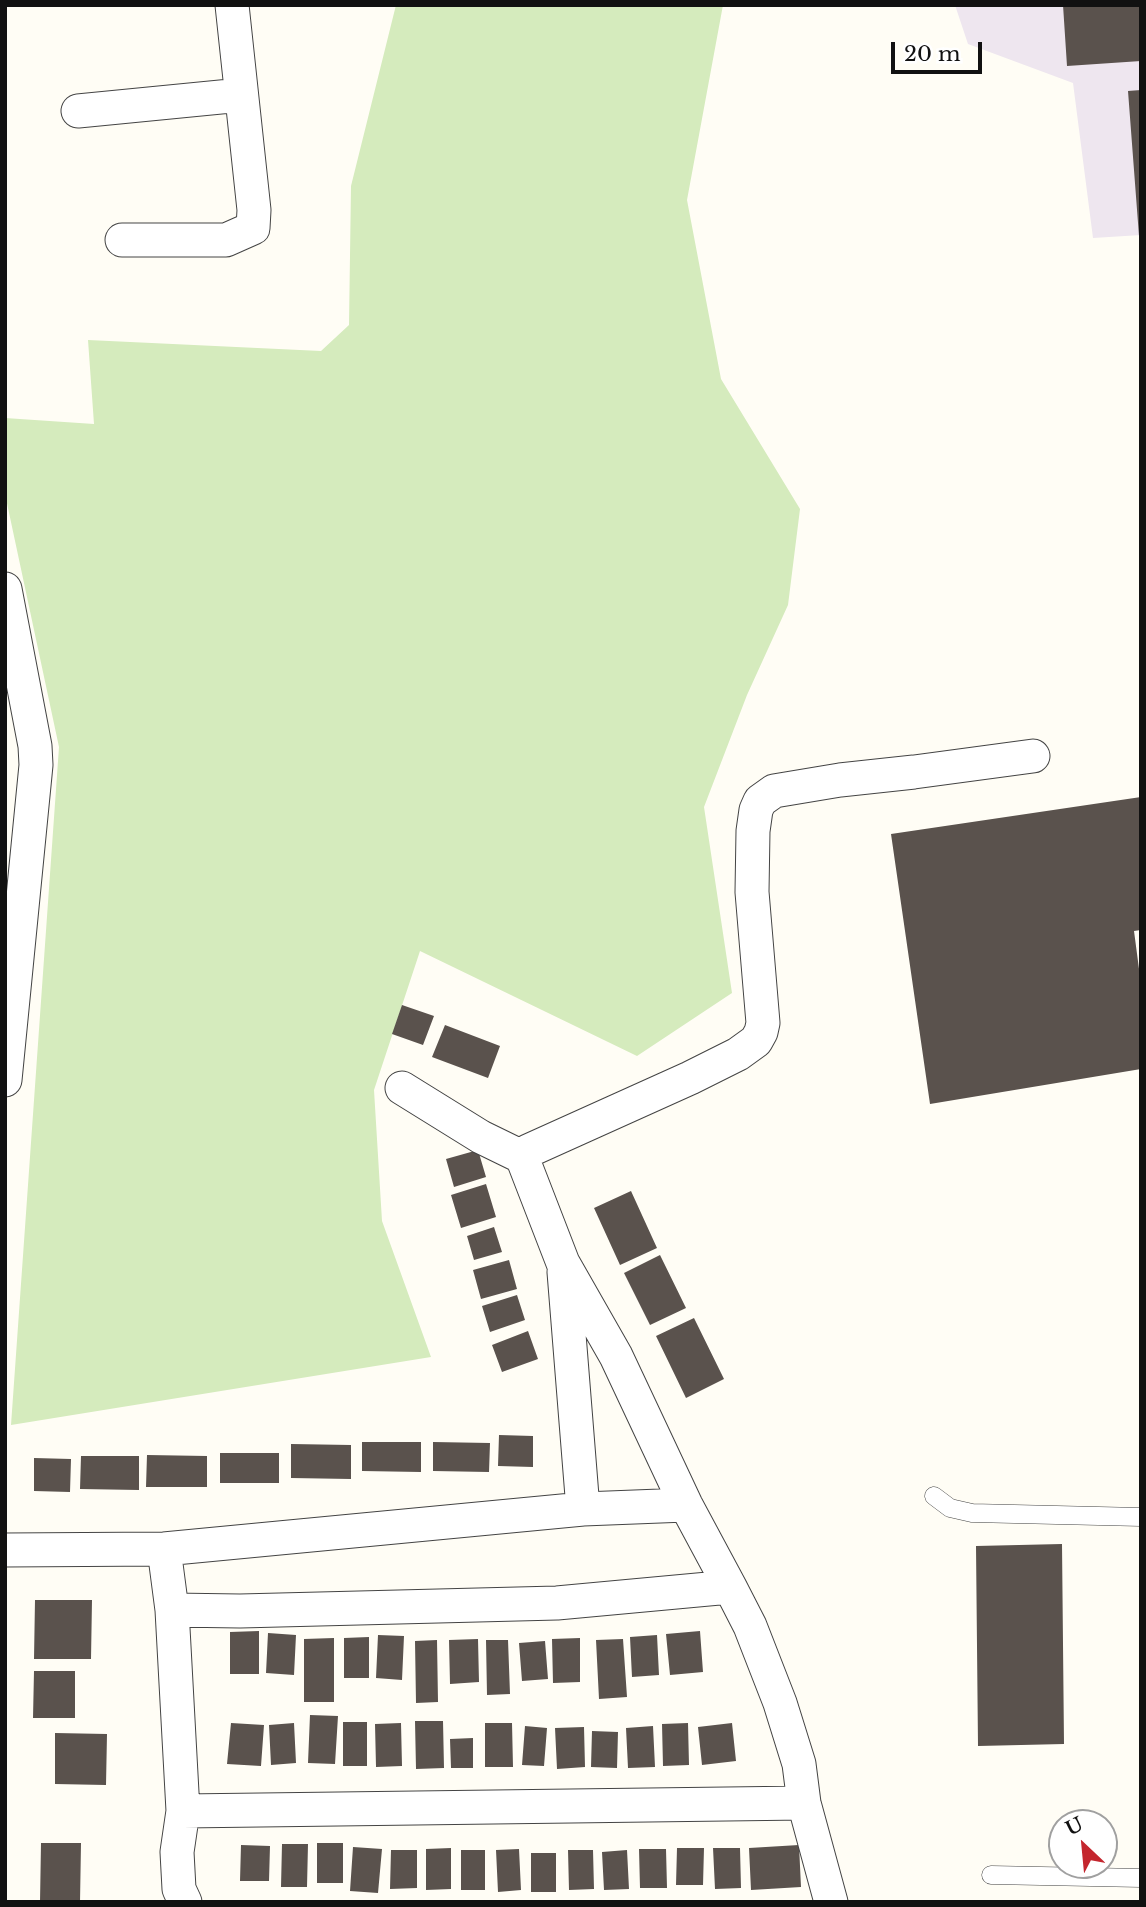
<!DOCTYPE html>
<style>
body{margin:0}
#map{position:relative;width:1146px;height:1907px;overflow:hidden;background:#fffdf5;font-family:"Libre Baskerville",serif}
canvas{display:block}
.frame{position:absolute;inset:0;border:7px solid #111;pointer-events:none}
.north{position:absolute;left:1048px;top:1809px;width:70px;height:70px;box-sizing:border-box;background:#fff;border:2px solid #a0a0a0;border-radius:50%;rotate:334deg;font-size:19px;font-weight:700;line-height:28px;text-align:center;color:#111}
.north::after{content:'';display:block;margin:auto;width:24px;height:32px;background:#c4262e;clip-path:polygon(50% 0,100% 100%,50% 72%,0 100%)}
.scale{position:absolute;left:891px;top:42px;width:91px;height:32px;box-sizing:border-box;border:4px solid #111;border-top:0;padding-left:9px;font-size:21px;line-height:24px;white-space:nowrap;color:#111;-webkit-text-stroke:5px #fff;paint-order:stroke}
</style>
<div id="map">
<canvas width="1146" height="1907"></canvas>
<div class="frame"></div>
<div class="north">U</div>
<div class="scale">20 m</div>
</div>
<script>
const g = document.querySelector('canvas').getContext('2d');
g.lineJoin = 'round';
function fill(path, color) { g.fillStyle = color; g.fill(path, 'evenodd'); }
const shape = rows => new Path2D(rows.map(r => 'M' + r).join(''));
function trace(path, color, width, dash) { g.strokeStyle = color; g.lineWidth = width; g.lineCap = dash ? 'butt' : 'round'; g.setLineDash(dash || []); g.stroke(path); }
const industrial = shape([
 [955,5,1141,5,1141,235,1093,238,1073,83,968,44]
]);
const green = shape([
 [396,5,723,5,687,200,721,379,800,509,788,605,747,695,704,807,732,993,637,1056,420,951,374,1090,382,1221,431,1357,11,1425,59,747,5,494,5,418,94,424,88,340,321,351,349,325,351,186]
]);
const building = shape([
 [1063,5,1141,5,1141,61,1067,66],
 [1141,90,1141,236,1139,236,1128,91],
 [1141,797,1141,930,1134,931,1141,984,1141,1069,930,1104,891,834],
 [402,1005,434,1016,423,1045,392,1034],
 [445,1025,500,1046,488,1078,432,1057],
 [478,1150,486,1177,454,1187,446,1159],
 [486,1184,496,1217,461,1228,451,1195],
 [631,1191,657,1248,620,1265,594,1208],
 [494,1227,502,1252,474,1260,467,1236],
 [660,1255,686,1308,650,1325,624,1273],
 [509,1260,517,1289,481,1299,473,1270],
 [517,1295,525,1320,490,1332,482,1306],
 [694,1318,724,1379,686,1398,656,1336],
 [528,1331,538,1359,502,1372,492,1345],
 [499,1435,533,1436,533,1467,498,1466],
 [362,1442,421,1442,421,1472,362,1471],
 [433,1442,490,1443,489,1472,433,1471],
 [291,1444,351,1445,351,1479,291,1478],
 [220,1453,279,1453,279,1483,220,1483],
 [147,1455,207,1456,207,1487,146,1487],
 [81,1456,139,1456,139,1490,80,1489],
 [34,1458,71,1459,70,1492,34,1491],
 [1062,1544,1064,1744,978,1746,976,1546],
 [35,1600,92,1600,91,1659,34,1659],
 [259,1631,259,1674,230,1674,230,1632],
 [700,1631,703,1672,670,1675,666,1634],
 [268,1633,296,1635,294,1675,266,1673],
 [378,1635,404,1636,402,1680,376,1678],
 [657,1635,659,1675,632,1677,630,1637],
 [369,1637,369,1678,344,1678,344,1638],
 [334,1638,334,1702,304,1702,304,1639],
 [580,1638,580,1682,553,1683,552,1639],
 [478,1639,479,1682,450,1684,449,1640],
 [623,1639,627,1697,599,1699,596,1640],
 [437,1640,438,1702,416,1703,415,1641],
 [486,1640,508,1640,510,1694,487,1695],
 [545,1641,548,1679,522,1681,519,1643],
 [34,1671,75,1671,75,1718,33,1718],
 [310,1715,338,1716,335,1764,308,1763],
 [415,1721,443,1721,444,1768,416,1769],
 [343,1722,367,1722,367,1766,343,1766],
 [231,1723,264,1725,261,1766,227,1764],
 [294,1723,296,1763,271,1765,269,1725],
 [401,1723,402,1766,376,1767,375,1724],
 [485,1723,512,1723,513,1767,485,1767],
 [688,1723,689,1765,663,1766,662,1724],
 [732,1723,736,1761,702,1765,698,1727],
 [525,1726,547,1728,544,1766,522,1765],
 [653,1726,655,1767,628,1768,626,1728],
 [584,1727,585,1767,557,1769,555,1728],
 [592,1731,618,1732,617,1768,591,1767],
 [55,1733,107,1734,106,1785,55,1784],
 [473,1738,473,1768,451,1768,450,1739],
 [41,1843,81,1843,80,1902,40,1902],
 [317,1843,343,1843,343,1883,317,1883],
 [282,1844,308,1844,307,1887,281,1887],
 [241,1845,270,1846,269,1881,240,1881],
 [799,1845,801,1887,751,1890,749,1848],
 [353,1847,382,1849,378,1893,350,1891],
 [451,1848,451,1889,426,1890,426,1849],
 [677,1848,704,1848,703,1885,676,1885],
 [713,1848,740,1848,741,1888,715,1889],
 [519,1849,521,1890,498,1892,496,1850],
 [639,1849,666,1849,667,1888,640,1888],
 [391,1850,417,1850,417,1888,390,1889],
 [461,1850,485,1850,485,1890,461,1890],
 [568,1850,593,1850,594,1889,569,1890],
 [627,1850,629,1889,604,1890,602,1852],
 [531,1853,556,1853,556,1892,531,1892]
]);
const service = shape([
 [934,1496,950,1508,972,1513,1141,1517],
 [991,1875,1141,1878]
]);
const minor = shape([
 [78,111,241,95],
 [122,240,226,240,253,228,254,210,232,5],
 [5,589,35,746,36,765,5,1080],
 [402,1088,481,1137,522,1157,563,1263,616,1356,686,1505,730,1587],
 [522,1157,528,1151,690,1078,738,1054,756,1041,761,1032,763,1023,752,892,753,831,756,810,760,801,774,791,840,780,914,772,1033,756],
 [564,1272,583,1509],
 [164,1549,172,1610,183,1811,177,1852,179,1889,185,1902],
 [5,1550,164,1549,583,1509,686,1505],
 [172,1610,240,1611,557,1603,730,1587,750,1626,780,1703,799,1764,804,1803,831,1902],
 [183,1811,804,1803]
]);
fill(industrial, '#eee6ef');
fill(green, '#d5ebbd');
fill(building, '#5a524d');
trace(service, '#444', 19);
trace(minor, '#444', 35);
trace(service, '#fff', 18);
trace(minor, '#fff', 33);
</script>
